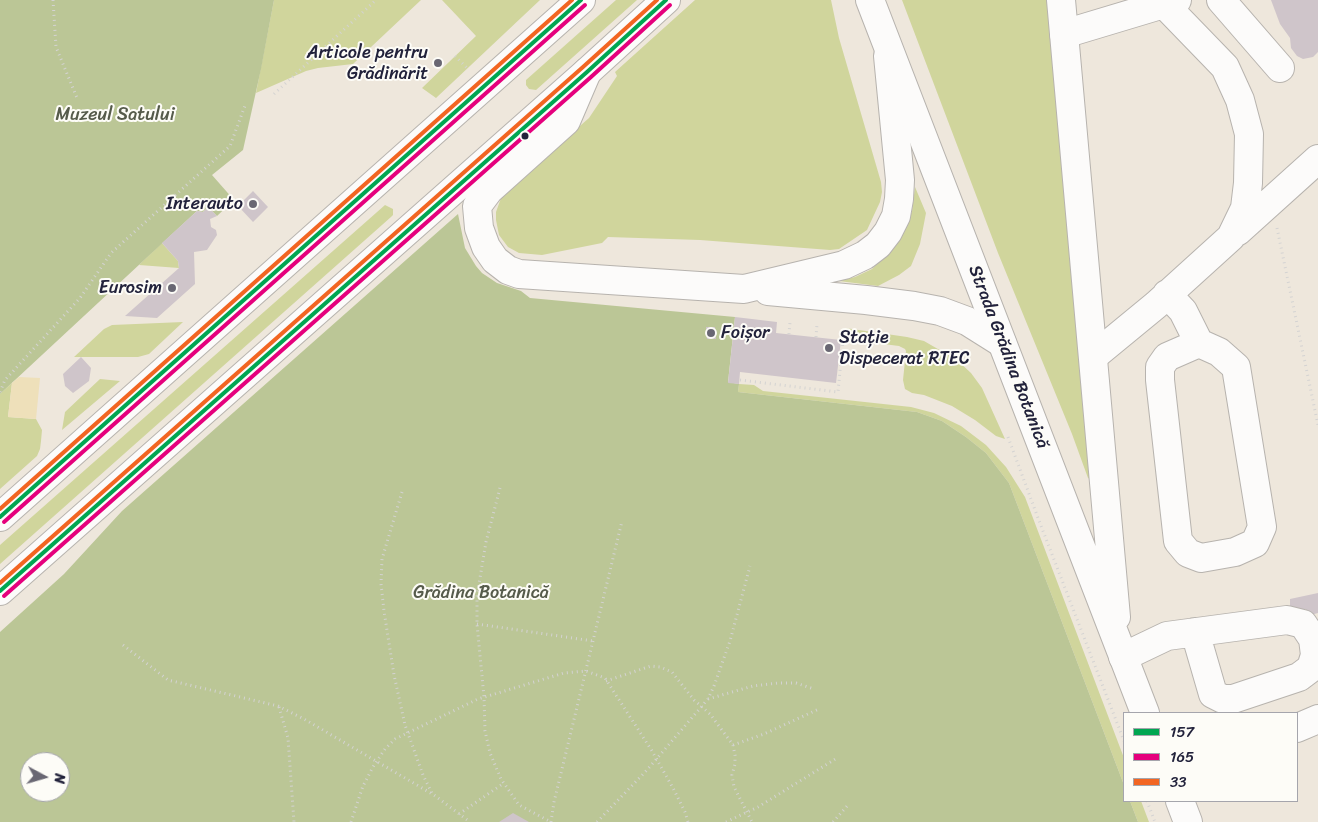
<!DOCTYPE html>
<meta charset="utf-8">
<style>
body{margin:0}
#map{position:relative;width:1318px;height:822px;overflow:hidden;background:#eee7dc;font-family:Sriracha,sans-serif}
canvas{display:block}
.legend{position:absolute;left:1123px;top:712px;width:175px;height:90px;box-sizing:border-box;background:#fdfcf7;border:1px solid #a5a5ac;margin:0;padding:6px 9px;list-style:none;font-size:15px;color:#22223b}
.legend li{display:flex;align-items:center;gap:10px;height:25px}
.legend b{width:25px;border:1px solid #a5a5ac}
.north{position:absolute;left:20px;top:752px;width:50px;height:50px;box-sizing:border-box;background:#fdfcf7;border:1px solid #a5a5ac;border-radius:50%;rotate:96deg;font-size:14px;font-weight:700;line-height:20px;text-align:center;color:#22223b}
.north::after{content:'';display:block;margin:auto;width:18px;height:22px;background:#696773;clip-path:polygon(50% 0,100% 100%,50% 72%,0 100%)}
</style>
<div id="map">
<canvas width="1318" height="822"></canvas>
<ul class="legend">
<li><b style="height:6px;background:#00a651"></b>157</li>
<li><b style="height:6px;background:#e5007d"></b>165</li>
<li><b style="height:6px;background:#f26522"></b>33</li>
</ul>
<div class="north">N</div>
</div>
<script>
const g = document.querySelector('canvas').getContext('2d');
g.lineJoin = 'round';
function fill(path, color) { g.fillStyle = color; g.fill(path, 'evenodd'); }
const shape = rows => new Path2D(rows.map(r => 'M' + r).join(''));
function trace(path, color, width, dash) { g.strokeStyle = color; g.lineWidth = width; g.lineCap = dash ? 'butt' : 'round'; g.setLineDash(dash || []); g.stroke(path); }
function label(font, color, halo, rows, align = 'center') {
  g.font = font + ' Sriracha,sans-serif'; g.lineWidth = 4; g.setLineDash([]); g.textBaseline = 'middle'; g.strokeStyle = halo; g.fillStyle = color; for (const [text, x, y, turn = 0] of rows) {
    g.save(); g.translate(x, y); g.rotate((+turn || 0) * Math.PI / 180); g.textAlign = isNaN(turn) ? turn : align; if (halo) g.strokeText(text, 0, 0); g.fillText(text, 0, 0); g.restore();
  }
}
const green = shape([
 [274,0,421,0,353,64,318,68,306,71,256,93],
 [442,0,540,0,436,98,422,88,476,36],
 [616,0,637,0,536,90,529,89,526,85,526,80],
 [695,0,831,0,839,38,881,182,882,192,880,202,867,230,839,249,830,250,700,240,608,237,602,243,542,255,519,253,508,247,499,235,496,220,496,212,501,198,507,190,589,118,617,76,615,72],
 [902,0,1049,0,1092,480,1088,478,1072,434,998,253],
 [915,187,926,213,920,244,911,266,899,275,878,286,839,281,855,277,872,269,894,248,904,232,912,211],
 [385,205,393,209,393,215,391,217,0,564,0,545],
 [162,243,178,261,179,268,139,265],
 [183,322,149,354,138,357,74,357,104,329,112,325],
 [845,328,907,337,924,341,957,360,971,373,982,388,1005,439,996,436,975,420,952,406,924,395,912,393,905,389,903,380,906,351,905,349,899,346,844,339],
 [100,379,120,381,62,430,65,412],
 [12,383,8,417,36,419,42,430,41,441,40,449,37,456,0,489,0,394],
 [739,384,754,385,763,391,911,407,934,413,961,426,986,445,1006,467,1025,497,1124,758,1124,785,1009,483,986,453,966,437,942,421,917,412,738,392],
 [1130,801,1141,801,1149,822,1138,822]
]);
const forest = shape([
 [0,0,274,0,261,69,243,150,212,175,234,200,217,216,208,207,203,212,197,211,0,394],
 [458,214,465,248,476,266,482,273,497,283,521,291,530,298,735,317,728,382,739,384,738,392,917,412,942,421,966,437,986,453,1009,483,1124,785,1124,801,1130,801,1138,822,0,822,0,632,64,574,122,511],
 [30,762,60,762,60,792,30,792]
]);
const sand = shape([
 [19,377,40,378,36,419,8,417,12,383]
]);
const building = shape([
 [1271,0,1318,0,1318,52,1313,57,1303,59,1297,56,1291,48,1290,38,1280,24],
 [253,191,268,207,253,222,238,206],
 [208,207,217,216,210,219,211,227,216,230,217,235,207,250,194,252,195,284,157,318,125,316,179,268,178,261,162,243,197,211,203,212],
 [735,317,777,322,776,333,841,340,836,383,740,372,739,384,728,383],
 [706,327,715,327,716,339,707,339],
 [81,357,91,368,89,381,73,393,65,386,63,374],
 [1318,593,1318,613,1307,616,1306,609,1290,614,1290,599],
 [513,813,529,822,499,822]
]);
const path = shape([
 [53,0,56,47,77,98],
 [455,56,467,68],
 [274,94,376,0],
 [1277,228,1318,425],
 [789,334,790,322],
 [816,337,817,324],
 [740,380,838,392,844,328],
 [0,392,5,380,80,298,111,253,230,146,246,103],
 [1008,437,1038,518,1124,741],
 [500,488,486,542,477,596,477,624,484,697,485,731,490,753,501,779,519,805,551,822],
 [402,492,382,559,381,584,384,611,394,675,405,725,423,775,433,795],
 [477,624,593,641],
 [123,645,168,680,278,706,304,719,434,795,470,822],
 [606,681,651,666,660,667,672,672,694,700,710,714,733,745,735,755,735,764,732,775,734,787,752,822],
 [708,699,753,686,778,683,796,683,814,689],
 [279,707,288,738,294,822],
 [733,745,764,734,819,709],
 [1147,801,1155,822],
 [459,814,504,783],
 [351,822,363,786,373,767,385,749,395,739,478,699,564,673,586,671,605,678,652,751,673,788,685,812,688,822],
 [551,822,554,802,622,521],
 [597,822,647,770,708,699,714,686,730,641,750,566],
 [726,822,758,807,837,758],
 [833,822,848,805]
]);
const minor = shape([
 [1221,0,1280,68],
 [1064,34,1177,0],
 [587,72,566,121,489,190,477,206,479,228,486,247,495,260,508,270,519,274,744,289,844,265,865,255,878,245,888,232,896,216,899,199,900,180,888,56],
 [1238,231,1318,159],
 [768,291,866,300,914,306,940,311,967,321,1002,343],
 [1167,294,1183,311,1199,343,1219,352,1236,367,1262,527,1255,543,1235,552,1201,558,1188,553,1178,541,1160,380,1160,367,1167,357,1199,343],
 [1094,356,1156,305,1231,237,1245,208,1248,183,1249,134,1240,100,1225,67,1164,4],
 [1123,657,1167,636,1287,620,1303,624,1313,639,1315,655,1311,668,1299,677,1233,699,1223,699,1213,694,1195,632],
 [1297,728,1318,719]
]);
const major = shape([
 [870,0,1145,713],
 [1061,0,1116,617],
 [0,517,581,0],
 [0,591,587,72,666,0],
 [1180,801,1188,822]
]);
const bus1 = shape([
 [0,517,581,0],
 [0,591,587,72,666,0]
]);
const bus2 = shape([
 [4,522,585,5],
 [4,596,591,77,670,5]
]);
const bus3 = shape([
 [0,509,572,0],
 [0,583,583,67,657,0]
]);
const markers = [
 [438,63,5,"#696773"],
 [525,136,4.5,"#22223b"],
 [253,204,5,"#696773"],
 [172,288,5,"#696773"],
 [711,333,5,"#696773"],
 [829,348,5,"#696773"]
];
const poiNames = [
 ["Articole pentru",428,53],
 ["Grădinărit",428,74],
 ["Interauto",243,204],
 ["Eurosim",162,288],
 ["Foișor",721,333,"left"],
 ["Stație",839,338,"left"],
 ["Dispecerat RTEC",839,359,"left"]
];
const parkNames = [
 ["Muzeul Satului",115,115],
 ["Grădina Botanică",481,593]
];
const streetNames = [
 ["Strada Grădina Botanică",1008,357,69]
];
fill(green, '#d0d59c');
fill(forest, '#bbc696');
fill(sand, '#eee0ba');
fill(building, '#cfc5ca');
trace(minor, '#b7b3ae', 30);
trace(major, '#b7b3ae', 30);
trace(path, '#d4d3d2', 3, [1, 4]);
trace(minor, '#fcfbfa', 28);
trace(major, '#fcfbfa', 28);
trace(bus1, '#00a651', 4);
trace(bus2, '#e5007d', 4);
trace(bus3, '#f26522', 4);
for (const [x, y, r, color] of markers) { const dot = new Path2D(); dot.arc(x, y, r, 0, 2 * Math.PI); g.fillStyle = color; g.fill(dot); trace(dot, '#fdfcf7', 2); }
label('18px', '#22223b', '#fdfcf7', poiNames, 'right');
label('18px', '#565b4b', '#fdfcf7', parkNames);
label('18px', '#22223b', '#fdfcf7', streetNames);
</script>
